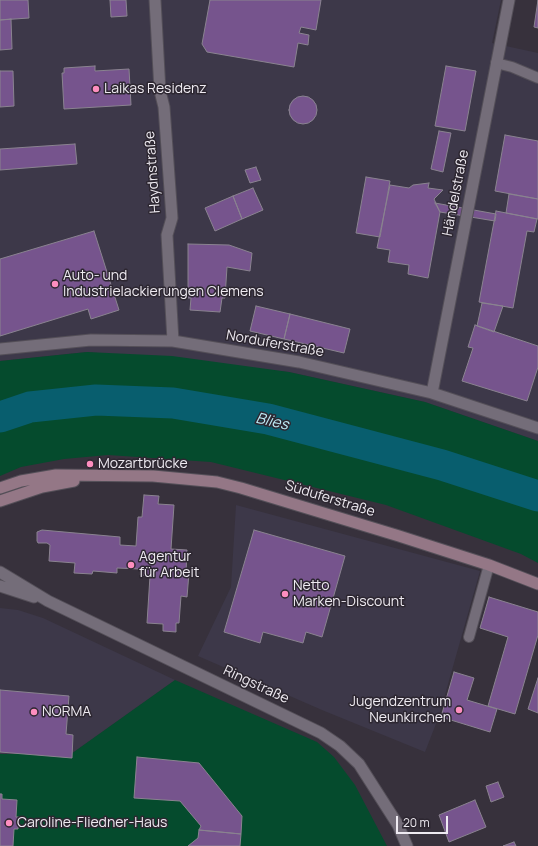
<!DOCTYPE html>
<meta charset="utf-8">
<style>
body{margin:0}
#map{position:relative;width:538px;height:846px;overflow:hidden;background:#37313c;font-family:Manrope,sans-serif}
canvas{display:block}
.scale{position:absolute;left:396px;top:816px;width:52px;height:18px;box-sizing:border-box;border:2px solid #eeeaf1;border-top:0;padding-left:5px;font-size:12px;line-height:14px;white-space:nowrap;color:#eeeaf1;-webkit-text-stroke:3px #2d2731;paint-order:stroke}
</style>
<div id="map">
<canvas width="538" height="846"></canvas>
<div class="scale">20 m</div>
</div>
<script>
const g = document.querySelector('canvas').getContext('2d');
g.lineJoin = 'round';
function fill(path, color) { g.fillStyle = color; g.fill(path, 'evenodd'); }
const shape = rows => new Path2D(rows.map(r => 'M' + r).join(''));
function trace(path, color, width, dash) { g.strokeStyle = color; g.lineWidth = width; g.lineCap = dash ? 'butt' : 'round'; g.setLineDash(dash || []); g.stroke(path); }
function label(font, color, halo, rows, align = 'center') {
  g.font = font + ' Manrope,sans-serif'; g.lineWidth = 3; g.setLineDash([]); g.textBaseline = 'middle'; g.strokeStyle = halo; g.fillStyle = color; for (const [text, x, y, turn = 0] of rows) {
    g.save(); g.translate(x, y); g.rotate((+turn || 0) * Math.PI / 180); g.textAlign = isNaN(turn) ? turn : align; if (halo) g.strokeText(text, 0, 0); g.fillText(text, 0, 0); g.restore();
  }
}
const commercial = shape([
 [0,0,501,0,492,43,538,53,538,441,425,402,289,372,87,352,0,361],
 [236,505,480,571,439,716,425,752,322,710,198,656,231,587],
 [0,608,18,610,43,618,175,680,71,754,0,754]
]);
const green = shape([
 [87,352,172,356,289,372,425,402,538,441,538,563,521,554,386,505,211,462,108,455,64,459,21,467,0,476,0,361],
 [175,680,317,742,334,757,355,785,387,846,0,846,0,754,71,754]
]);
const river = shape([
 [0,417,30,407,96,400,173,403,268,419,442,465,538,496]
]);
const building = shape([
 [0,0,28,0,29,18,0,20,0,0],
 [110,0,126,0,127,16,111,17,110,0],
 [210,0,321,0,316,30,301,27,299,33,309,35,308,45,298,43,294,67,207,52,202,44,210,0],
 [538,0,538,28,534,27,538,0],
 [11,19,12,49,0,50,0,20,11,19],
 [95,66,95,71,129,69,131,105,64,109,62,73,64,73,64,68,95,66],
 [446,66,476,71,465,131,435,126,446,66],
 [0,71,13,71,14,106,0,107,0,71],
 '289 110a14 14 0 1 1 28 0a14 14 0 1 1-28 0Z',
 [439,131,451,133,443,172,431,169,439,131],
 [505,135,538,141,538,199,495,191,505,135],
 [75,144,77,164,0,170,0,149,75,144],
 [256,167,261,180,250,183,245,170,256,167],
 [366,177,390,181,380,237,356,233,366,177],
 [429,183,428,188,443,190,434,199,440,212,428,278,408,274,409,265,388,262,390,250,377,248,390,185,409,188,413,185,429,183],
 [253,188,263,210,242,219,233,196,253,188],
 [509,194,538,199,538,219,506,213,509,194],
 [233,196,242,219,215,231,205,208,233,196],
 [435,203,496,214,495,221,440,212,435,203],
 [496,211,537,219,534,232,527,231,513,308,479,302,496,211],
 [94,231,119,310,91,319,88,309,0,336,0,259,94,231],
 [188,244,229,245,252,253,250,271,227,267,225,298,222,298,220,312,190,310,191,298,188,298,188,244],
 [482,303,503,306,494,332,477,326,482,303],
 [256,306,290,314,284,339,250,331,256,306],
 [290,314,350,329,344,353,284,339,290,314],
 [475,325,538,346,538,367,527,401,462,381,473,348,468,347,475,325],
 [144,495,159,496,158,504,174,505,171,549,187,550,186,573,189,573,187,597,181,596,179,623,176,623,176,632,163,631,163,624,147,623,150,576,140,575,140,569,117,568,117,573,93,571,92,574,74,573,75,563,49,561,50,545,47,543,38,543,37,541,37,532,42,530,120,537,120,545,136,546,138,517,142,517,144,495],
 [254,530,345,556,322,637,306,632,303,643,263,632,260,643,224,632,254,530],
 [489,597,538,612,538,635,515,714,488,706,508,637,480,628,489,597],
 [454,672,474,678,467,700,497,709,490,732,441,717,454,672],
 [538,678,538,713,528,709,538,678],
 [0,690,69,696,66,734,73,735,72,758,0,752,0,690],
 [137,757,199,763,242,816,241,834,199,830,201,826,180,801,134,798,137,757],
 [498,782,504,797,491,802,486,786,498,782],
 [0,794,2,794,2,799,17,800,16,817,19,817,18,829,14,829,13,846,0,846,0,794],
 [475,800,486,827,449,842,439,815,475,800],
 [199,830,241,834,240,846,188,846,198,838,199,830],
 [514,842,516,846,503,846,514,842]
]);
const service = shape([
 [496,63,512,67,538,78],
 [469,637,489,565]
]);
const minor = shape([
 [155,0,160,91,164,107,172,218,167,235,173,341],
 [0,349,91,340,173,341,299,362,432,393,538,428],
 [432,393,509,0]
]);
const tertiary = shape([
 [0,572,48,601,321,733,340,746,359,764,398,825,407,846],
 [0,586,34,597]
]);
const secondary = shape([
 [0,488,21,481,56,475,153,476,217,482,241,488,399,536,489,565,538,584],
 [0,501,42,487,74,481]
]);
const markers = [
 [96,89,4,"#fd8ebf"],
 [55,284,4,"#fd8ebf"],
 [90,464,4,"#fd8ebf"],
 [131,565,4,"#fd8ebf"],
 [285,594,4,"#fd8ebf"],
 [459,710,4,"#fd8ebf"],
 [34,712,4,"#fd8ebf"],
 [9,823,4,"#fd8ebf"]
];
const poiNames = [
 ["Laikas Residenz",104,89],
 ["Auto- und",63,276],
 ["Industrielackierungen Clemens",63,292],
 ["Mozartbrücke",98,464],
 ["Agentur",139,557],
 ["für Arbeit",139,573],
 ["Netto",293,586],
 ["Marken-Discount",293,602],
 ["Jugendzentrum",451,702,"right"],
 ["Neunkirchen",451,718,"right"],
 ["NORMA",42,712],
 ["Caroline-Fliedner-Haus",17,823]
];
const streetNames = [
 ["Haydnstraße",153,172,-94],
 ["Händelstraße",456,193,-79],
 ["Norduferstraße",275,344,10],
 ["Süduferstraße",330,499,17],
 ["Ringstraße",256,685,25]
];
const waterNames = [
 ["Blies",272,422,13]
];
fill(commercial, '#3d3849');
fill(green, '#054b2d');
trace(river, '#085e6e', 31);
fill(building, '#76548d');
trace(building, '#8a8390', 1);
trace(service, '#544f58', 12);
trace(minor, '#544f58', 13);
trace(tertiary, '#544f58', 13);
trace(secondary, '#544f58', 13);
trace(service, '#746d79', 10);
trace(minor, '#746d79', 11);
trace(tertiary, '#746d79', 11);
trace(secondary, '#947786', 11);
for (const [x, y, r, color] of markers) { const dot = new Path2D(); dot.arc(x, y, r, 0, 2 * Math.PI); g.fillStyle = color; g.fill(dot); trace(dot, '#2d2731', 1.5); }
label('14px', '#eeeaf1', '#2d2731', poiNames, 'left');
label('14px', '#eeeaf1', '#2d2731', streetNames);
label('italic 15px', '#bceaf5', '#2d2731', waterNames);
</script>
